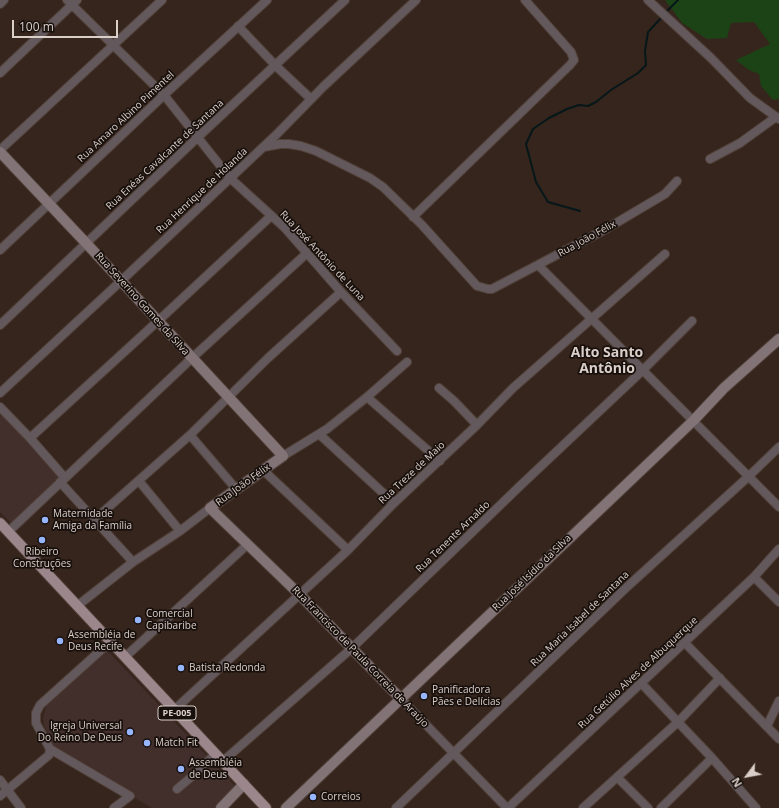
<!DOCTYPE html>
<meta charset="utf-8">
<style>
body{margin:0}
#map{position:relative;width:779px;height:808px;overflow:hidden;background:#36251c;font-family:"Open Sans",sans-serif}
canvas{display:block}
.north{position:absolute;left:727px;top:756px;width:40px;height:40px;-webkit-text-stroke:3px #18100c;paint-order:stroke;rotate:238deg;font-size:11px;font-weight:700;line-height:16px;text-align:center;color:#dbcfca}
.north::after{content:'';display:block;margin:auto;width:14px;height:18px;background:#dbcfca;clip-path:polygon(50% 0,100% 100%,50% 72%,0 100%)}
.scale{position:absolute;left:12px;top:20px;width:106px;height:18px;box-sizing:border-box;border:2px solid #dbcfca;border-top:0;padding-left:5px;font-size:12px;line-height:14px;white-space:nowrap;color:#dbcfca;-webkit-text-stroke:3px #18100c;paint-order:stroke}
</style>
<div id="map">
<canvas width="779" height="808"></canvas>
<div class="north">N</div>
<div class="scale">100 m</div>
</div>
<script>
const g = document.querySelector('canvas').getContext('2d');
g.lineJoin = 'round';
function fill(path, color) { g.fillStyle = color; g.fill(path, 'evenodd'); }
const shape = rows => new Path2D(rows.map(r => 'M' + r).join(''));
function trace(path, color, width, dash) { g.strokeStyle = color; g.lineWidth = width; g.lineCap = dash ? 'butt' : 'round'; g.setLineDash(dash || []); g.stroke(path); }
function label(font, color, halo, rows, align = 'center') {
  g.font = font + ' "Open Sans",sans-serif'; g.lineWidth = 3.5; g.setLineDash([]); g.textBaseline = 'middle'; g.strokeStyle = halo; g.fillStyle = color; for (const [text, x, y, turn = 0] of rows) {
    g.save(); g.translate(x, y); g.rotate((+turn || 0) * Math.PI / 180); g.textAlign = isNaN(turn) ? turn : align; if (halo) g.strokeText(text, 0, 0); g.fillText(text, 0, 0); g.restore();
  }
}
const commercial = shape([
 [0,409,61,476,13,525,0,512],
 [107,650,237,788,217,808,152,808,57,753,44,726,43,718,45,710,47,705]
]);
const green = shape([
 [665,0,779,0,779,99,773,100,761,86,759,74,749,70,736,60,770,44,754,22,731,23,727,38,707,39,682,23]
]);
const stream = shape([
 [665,13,678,0],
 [580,211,548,202,536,182,526,144,533,129,549,118,567,109,579,105,588,106,596,102,611,90,638,73,646,65,645,51,648,32,662,17]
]);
const street = shape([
 [67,0,164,95,230,178,285,228,341,292,397,351],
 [648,0,711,58,750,98,779,119],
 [0,4,4,0],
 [238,26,276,66,311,99],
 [0,73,77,0],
 [264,147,280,144,289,144,301,146,316,151,370,178,383,187,422,225,477,286,488,289,492,289,606,229,665,194,677,181],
 [0,150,162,0],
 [710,159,740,143,776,117],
 [413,217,570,65,574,60,571,52,525,0],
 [0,250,164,95,267,0],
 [538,265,779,507],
 [0,325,198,137,345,0],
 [439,388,454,401,477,425],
 [0,393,121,281,276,135,323,87,416,0],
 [367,397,440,461],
 [0,407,30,438,65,478],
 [319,434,394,503],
 [190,435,237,490],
 [30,438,158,321,271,216],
 [283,456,327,429,367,397,407,362],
 [263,470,348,550],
 [139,481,180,531],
 [60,482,133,562],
 [94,520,190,435,268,358,341,292],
 [8,532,192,358,306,254],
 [754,577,779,602],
 [77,606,133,562,180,531,210,508],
 [685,643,779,739],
 [125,657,248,544],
 [642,684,712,758,756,808],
 [401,699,507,808],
 [174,710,348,550,394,503,477,425,513,388,665,254],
 [767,726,779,701],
 [50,749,130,796,114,808],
 [222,762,352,648,521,485,643,370,692,321],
 [617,777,648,808],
 [0,780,21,808],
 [177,789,196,773,215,754],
 [0,796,49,755,50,749,36,723,36,713,40,705,110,642],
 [396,808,628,586,748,477,779,447],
 [508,808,754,577,779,549],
 [583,808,678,722,720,678],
 [661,808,712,758]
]);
const secondary = shape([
 [0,152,86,243,283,456,210,508,300,595,401,699],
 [221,808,244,784],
 [286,808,693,421,724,388,779,339]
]);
const primary = shape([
 [0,523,266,808]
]);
const markers = [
 [45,520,4,"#97b6fd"],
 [42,540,4,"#97b6fd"],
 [138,620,4,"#97b6fd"],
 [60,641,4,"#97b6fd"],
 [181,668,4,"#97b6fd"],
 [424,696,4,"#97b6fd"],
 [130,732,4,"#97b6fd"],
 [147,743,4,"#97b6fd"],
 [181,769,4,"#97b6fd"],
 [313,797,4,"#97b6fd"]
];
const shields = [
 [177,713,38]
];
const shieldNames = [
 ["PE-005",177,713]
];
const streetNames = [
 ["Rua Amaro Albino Pimentel",126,117,-43],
 ["Rua Enéas Cavalcante de Santana",165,155,-43],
 ["Rua Henrique de Holanda",202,191,-43],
 ["Rua João Félix",587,239,-29],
 ["Rua José Antônio de Luna",322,256,47],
 ["Rua Severino Gomes da Silva",142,304,48],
 ["Rua Treze de Maio",412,473,-43],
 ["Rua João Félix",243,485,-36],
 ["Rua Tenente Arnaldo",453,537,-44],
 ["Rua José Isídio da Silva",532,573,-44],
 ["Rua Maria Isabel de Santana",580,619,-44],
 ["Rua Francisco de Paula Correia de Araújo",360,657,46],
 ["Rua Getúlio Alves de Albuquerque",638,673,-43]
];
const poiNames = [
 ["Maternidade",53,514],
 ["Amiga da Família",53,526],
 ["Ribeiro",42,552,"center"],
 ["Construções",42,564,"center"],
 ["Comercial",146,614],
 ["Capibaribe",146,626],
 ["Assembléia de",68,635],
 ["Deus Recife",68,647],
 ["Batista Redonda",189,668],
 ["Panificadora",432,690],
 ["Pães e Delícias",432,702],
 ["Igreja Universal",122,726,"right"],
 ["Do Reino De Deus",122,738,"right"],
 ["Match Fit",155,743],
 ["Assembléia",189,763],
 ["de Deus",189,775],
 ["Correios",321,797]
];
const districtNames = [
 ["Alto Santo",607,353],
 ["Antônio",607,369]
];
fill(commercial, '#422e2a');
fill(green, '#1c4315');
trace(stream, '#051719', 2);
trace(street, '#504038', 10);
trace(secondary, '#504038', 12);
trace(primary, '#504038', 12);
trace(street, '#63585b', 8);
trace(secondary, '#827376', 10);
trace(primary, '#9b868b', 10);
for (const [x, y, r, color] of markers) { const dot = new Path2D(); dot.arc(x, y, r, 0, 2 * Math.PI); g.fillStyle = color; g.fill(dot); trace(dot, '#18100c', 1.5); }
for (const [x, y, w] of shields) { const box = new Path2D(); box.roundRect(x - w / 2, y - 7, w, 14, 3); g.fillStyle = '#18100c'; g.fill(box); trace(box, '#dbcfca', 1); }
label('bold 9px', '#dbcfca', null, shieldNames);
label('10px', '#dbcfca', '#18100c', streetNames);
label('10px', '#dbcfca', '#18100c', poiNames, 'left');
label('bold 14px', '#dbcfca', '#18100c', districtNames);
</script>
